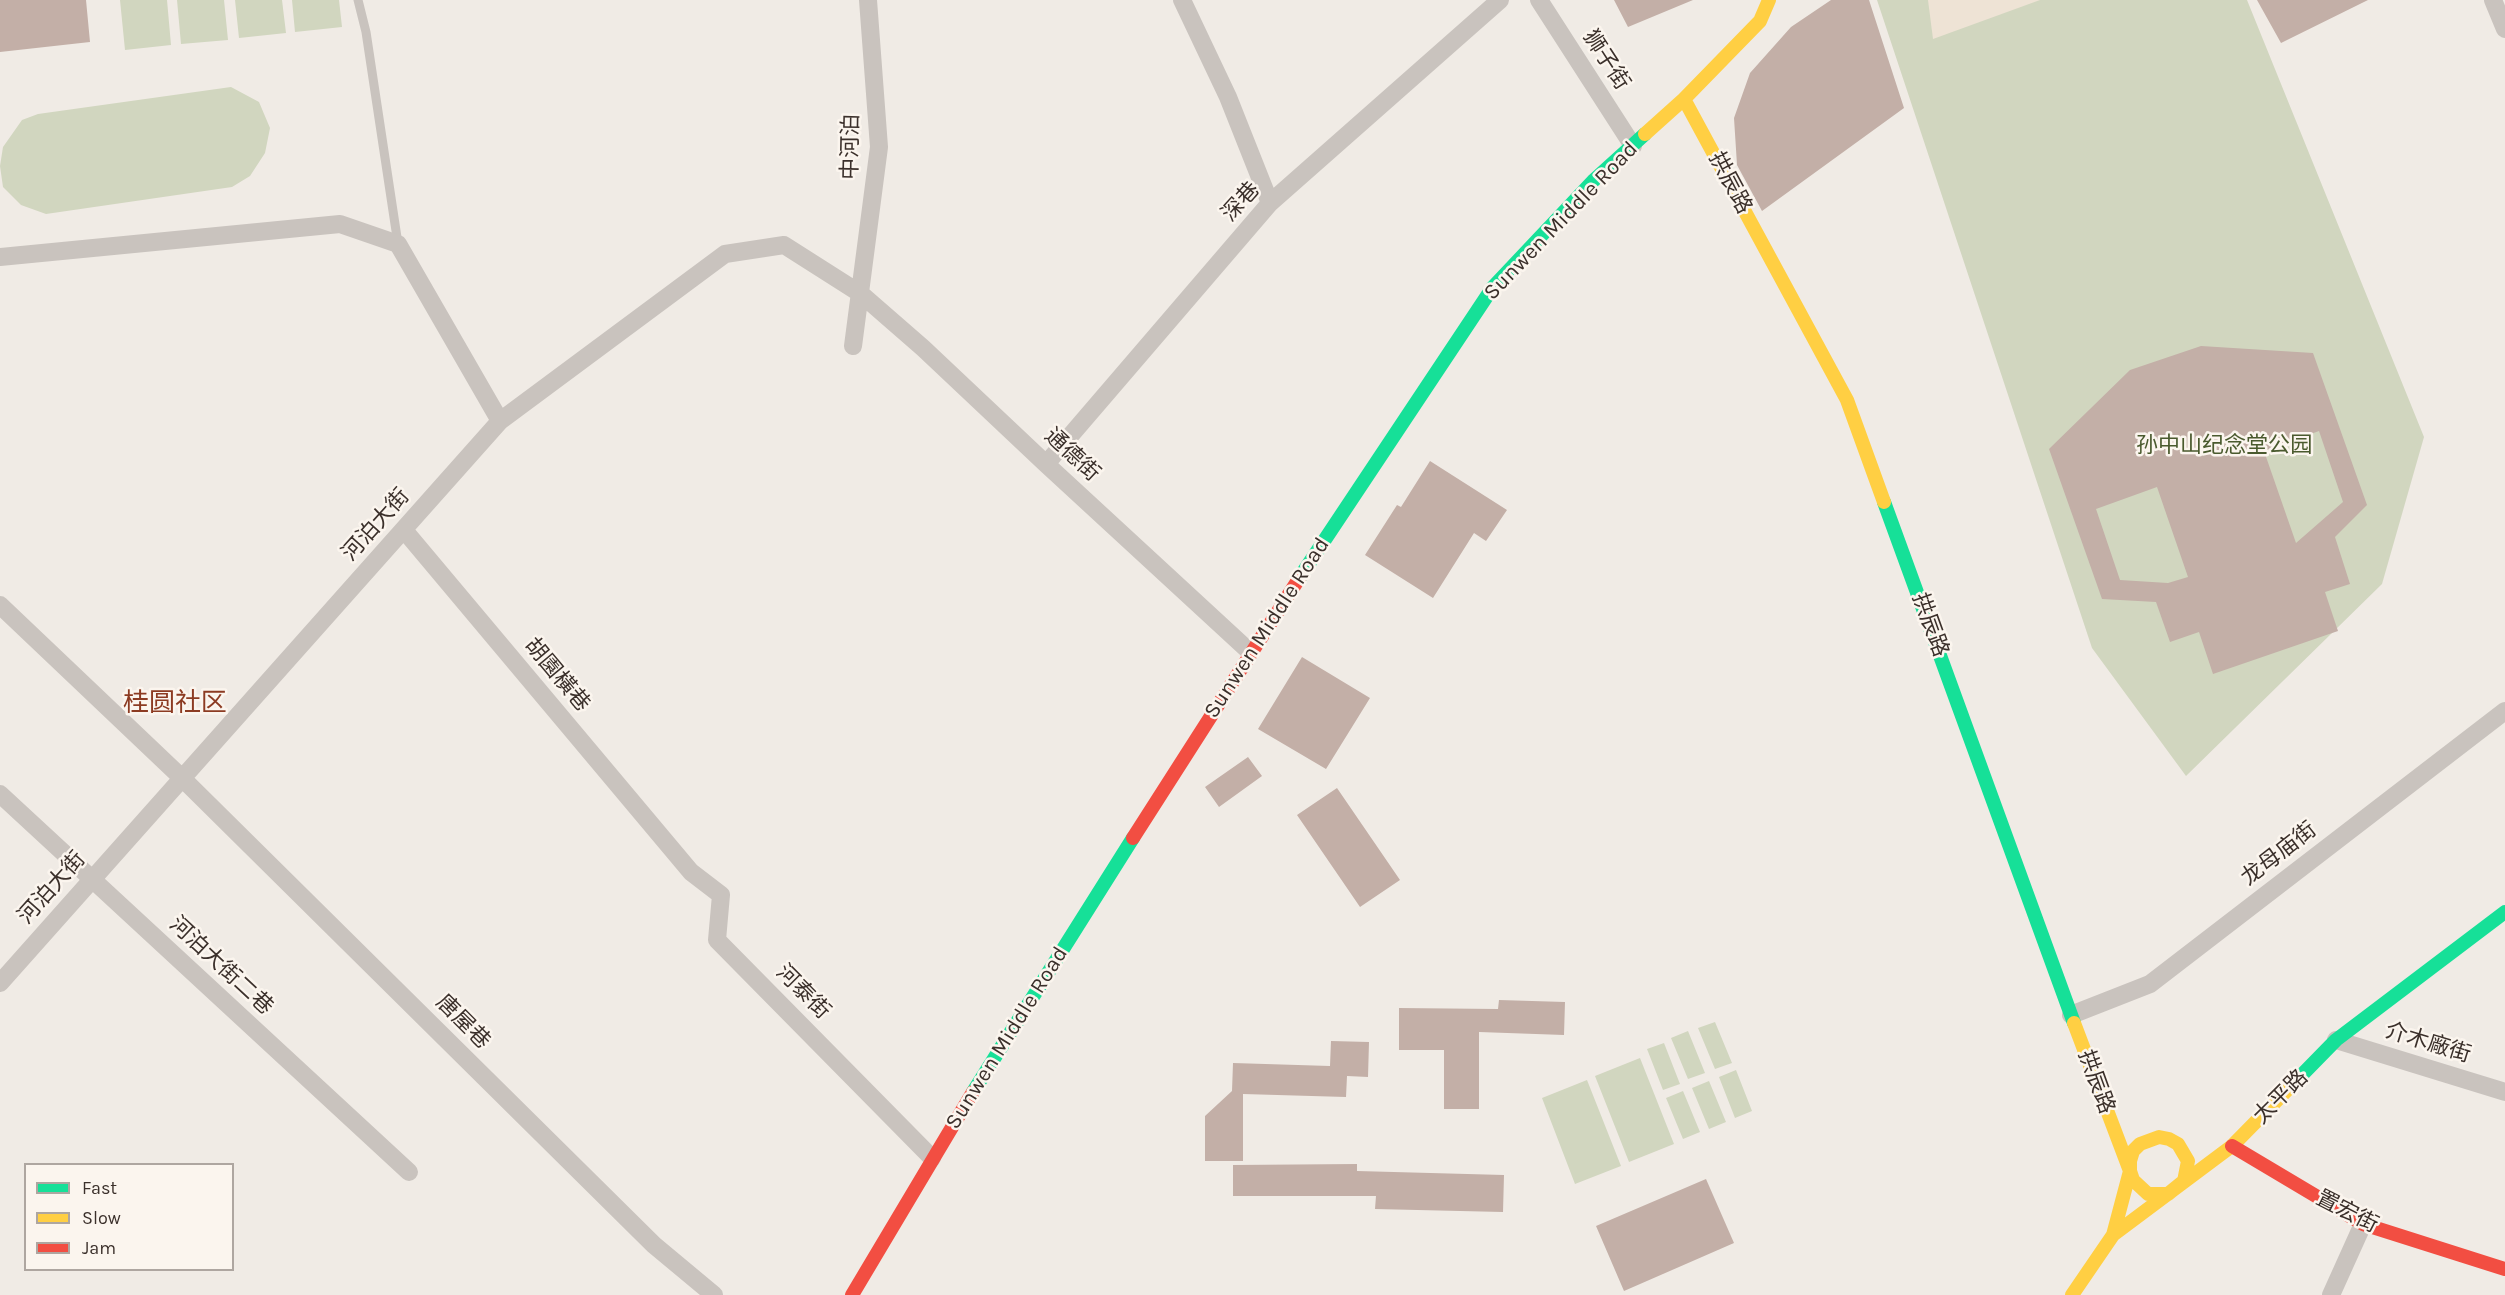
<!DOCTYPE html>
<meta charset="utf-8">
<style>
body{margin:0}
#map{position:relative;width:2505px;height:1295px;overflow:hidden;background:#f0ebe5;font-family:Karla,sans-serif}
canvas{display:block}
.legend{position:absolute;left:24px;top:1163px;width:210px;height:108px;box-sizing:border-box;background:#fbf5ee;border:2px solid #aea6a0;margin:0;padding:8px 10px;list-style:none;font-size:18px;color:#3b302b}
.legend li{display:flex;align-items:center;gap:12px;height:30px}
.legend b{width:30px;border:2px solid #aea6a0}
</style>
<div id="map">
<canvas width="2505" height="1295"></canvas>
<ul class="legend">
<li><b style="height:8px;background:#16e098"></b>Fast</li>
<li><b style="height:8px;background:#ffcf43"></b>Slow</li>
<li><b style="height:8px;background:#f24e42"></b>Jam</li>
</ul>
</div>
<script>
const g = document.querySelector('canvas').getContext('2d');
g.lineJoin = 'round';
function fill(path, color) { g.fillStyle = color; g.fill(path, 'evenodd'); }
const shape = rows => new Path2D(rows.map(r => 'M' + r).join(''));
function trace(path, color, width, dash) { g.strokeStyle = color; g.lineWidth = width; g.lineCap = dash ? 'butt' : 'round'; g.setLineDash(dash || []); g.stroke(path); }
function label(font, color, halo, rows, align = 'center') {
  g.font = font + ' Karla,"Noto Sans SC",sans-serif'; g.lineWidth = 5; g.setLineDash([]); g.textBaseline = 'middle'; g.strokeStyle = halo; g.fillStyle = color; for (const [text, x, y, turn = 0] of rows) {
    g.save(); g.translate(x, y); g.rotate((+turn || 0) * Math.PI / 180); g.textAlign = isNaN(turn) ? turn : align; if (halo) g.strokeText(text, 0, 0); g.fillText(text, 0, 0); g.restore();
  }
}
const green = shape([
 [120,0,167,0,171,45,125,50],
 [177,0,224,0,228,40,181,44],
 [235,0,282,0,286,33,239,38],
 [292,0,339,0,342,27,295,32],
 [1877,0,2247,0,2424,437,2382,584,2186,776,2092,648],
 [231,87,259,102,270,128,265,153,250,176,232,187,46,214,21,205,3,187,0,166,3,147,22,120,38,114],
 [1715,1022,1732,1063,1715,1069,1698,1028],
 [1688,1031,1705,1073,1688,1079,1671,1038],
 [1664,1043,1680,1084,1663,1090,1647,1049],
 [1640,1058,1674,1144,1629,1162,1595,1076],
 [1736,1070,1752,1111,1735,1118,1719,1077],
 [1587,1080,1621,1166,1575,1184,1542,1098],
 [1709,1081,1726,1122,1709,1129,1692,1088],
 [1683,1091,1700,1132,1683,1139,1666,1098]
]);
const plaza = shape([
 [1928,0,2040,0,1933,39]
]);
const building = shape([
 [0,0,86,0,90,42,0,52],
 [1614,0,1693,0,1628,27],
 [1831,0,1869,0,1904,108,1762,211,1737,165,1734,118,1750,73,1791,27],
 [2257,0,2368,0,2281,43],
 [2201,346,2313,353,2367,505,2335,537,2350,584,2325,592,2338,631,2213,674,2199,632,2170,642,2156,602,2102,599,2049,449,2130,370],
 [2319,431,2343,502,2296,543,2264,451],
 [2157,487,2188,577,2168,583,2120,580,2096,509],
 [1430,461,1507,510,1486,541,1474,533,1433,598,1365,555,1397,505,1401,507],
 [1302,657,1370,698,1326,769,1258,729],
 [1248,757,1262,776,1219,807,1205,787],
 [1337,788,1400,880,1360,907,1297,815],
 [1499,1000,1565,1002,1564,1035,1479,1032,1479,1109,1444,1109,1444,1050,1399,1050,1399,1008,1498,1009],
 [1331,1041,1369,1042,1368,1077,1347,1076,1346,1097,1243,1094,1243,1161,1205,1161,1205,1116,1232,1091,1233,1063,1330,1066],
 [1357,1164,1357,1171,1504,1175,1503,1212,1375,1209,1376,1196,1233,1196,1233,1165],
 [1706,1179,1734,1243,1624,1291,1596,1226]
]);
const lane = shape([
 [358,0,366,32,398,244]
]);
const street = shape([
 [1182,0,1228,97,1270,203],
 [1539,0,1633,146],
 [2493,0,2505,29],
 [0,257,340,224,398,244,500,421],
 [853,346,879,147,868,0],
 [1046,464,1270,203,1500,0],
 [404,530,691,872,721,895,717,940,932,1158],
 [0,605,182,778,654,1245,714,1295],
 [0,794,409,1172],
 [0,983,500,421,725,254,784,245,861,294,923,348,1046,464,1250,652],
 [2071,1015,2150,984,2505,711],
 [2336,1040,2505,1092],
 [2331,1295,2363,1224]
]);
const fast = shape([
 [1884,502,2074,1023],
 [1300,577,1493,287,1593,181,1645,134],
 [2292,1085,2336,1040,2505,912],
 [973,1092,1133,838]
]);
const slow = shape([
 [1684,99,1847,400,1884,502],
 [1645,134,1684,99,1760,21,1769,0],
 [2074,1023,2130,1171,2133,1180,2148,1194,2168,1194,2184,1181,2188,1161,2178,1144,2169,1139,2159,1137,2140,1144,2133,1151,2130,1161,2130,1171,2113,1235],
 [2072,1295,2113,1235,2232,1146,2292,1085]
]);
const jam = shape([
 [1133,838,1300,577],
 [2232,1146,2363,1224,2505,1269],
 [852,1295,973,1092]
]);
const streetNames = [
 ["狮子街",1606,60,57],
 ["中河泊",851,147,-89],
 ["拱辰路",1730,183,62],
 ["深巷",1241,202,-48],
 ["Sunwen Middle Road",1561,221,-46],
 ["通德街",1072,455,43],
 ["河泊大街",376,525,-48],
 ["拱辰路",1930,625,70],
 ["Sunwen Middle Road",1267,628,-57],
 ["胡園橫巷",557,675,50],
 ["龙母庙街",2279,854,-38],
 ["河泊大街",52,888,-48],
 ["河泊大街二巷",221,966,43],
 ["河泰街",803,992,45],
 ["唐屋巷",463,1022,45],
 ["Sunwen Middle Road",1007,1038,-58],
 ["介木廠街",2428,1043,17],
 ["拱辰路",2096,1082,70],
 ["太平路",2281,1097,-45],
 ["置宏街",2347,1212,27]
];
const parkNames = [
 ["孙中山纪念堂公园",2224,446]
];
const quarterNames = [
 ["桂圆社区",175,704]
];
fill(green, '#d1d6bf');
fill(plaza, '#eee3d5');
fill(building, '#c3afa7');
trace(lane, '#c9c3be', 9);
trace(street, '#c9c3be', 18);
trace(fast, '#16e098', 14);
trace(slow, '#ffcf43', 14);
trace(jam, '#f24e42', 14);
label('22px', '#3b302b', '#fbf5ee', streetNames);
label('22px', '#4a5a2e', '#fbf5ee', parkNames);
label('26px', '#8c3b22', '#fbf5ee', quarterNames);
</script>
